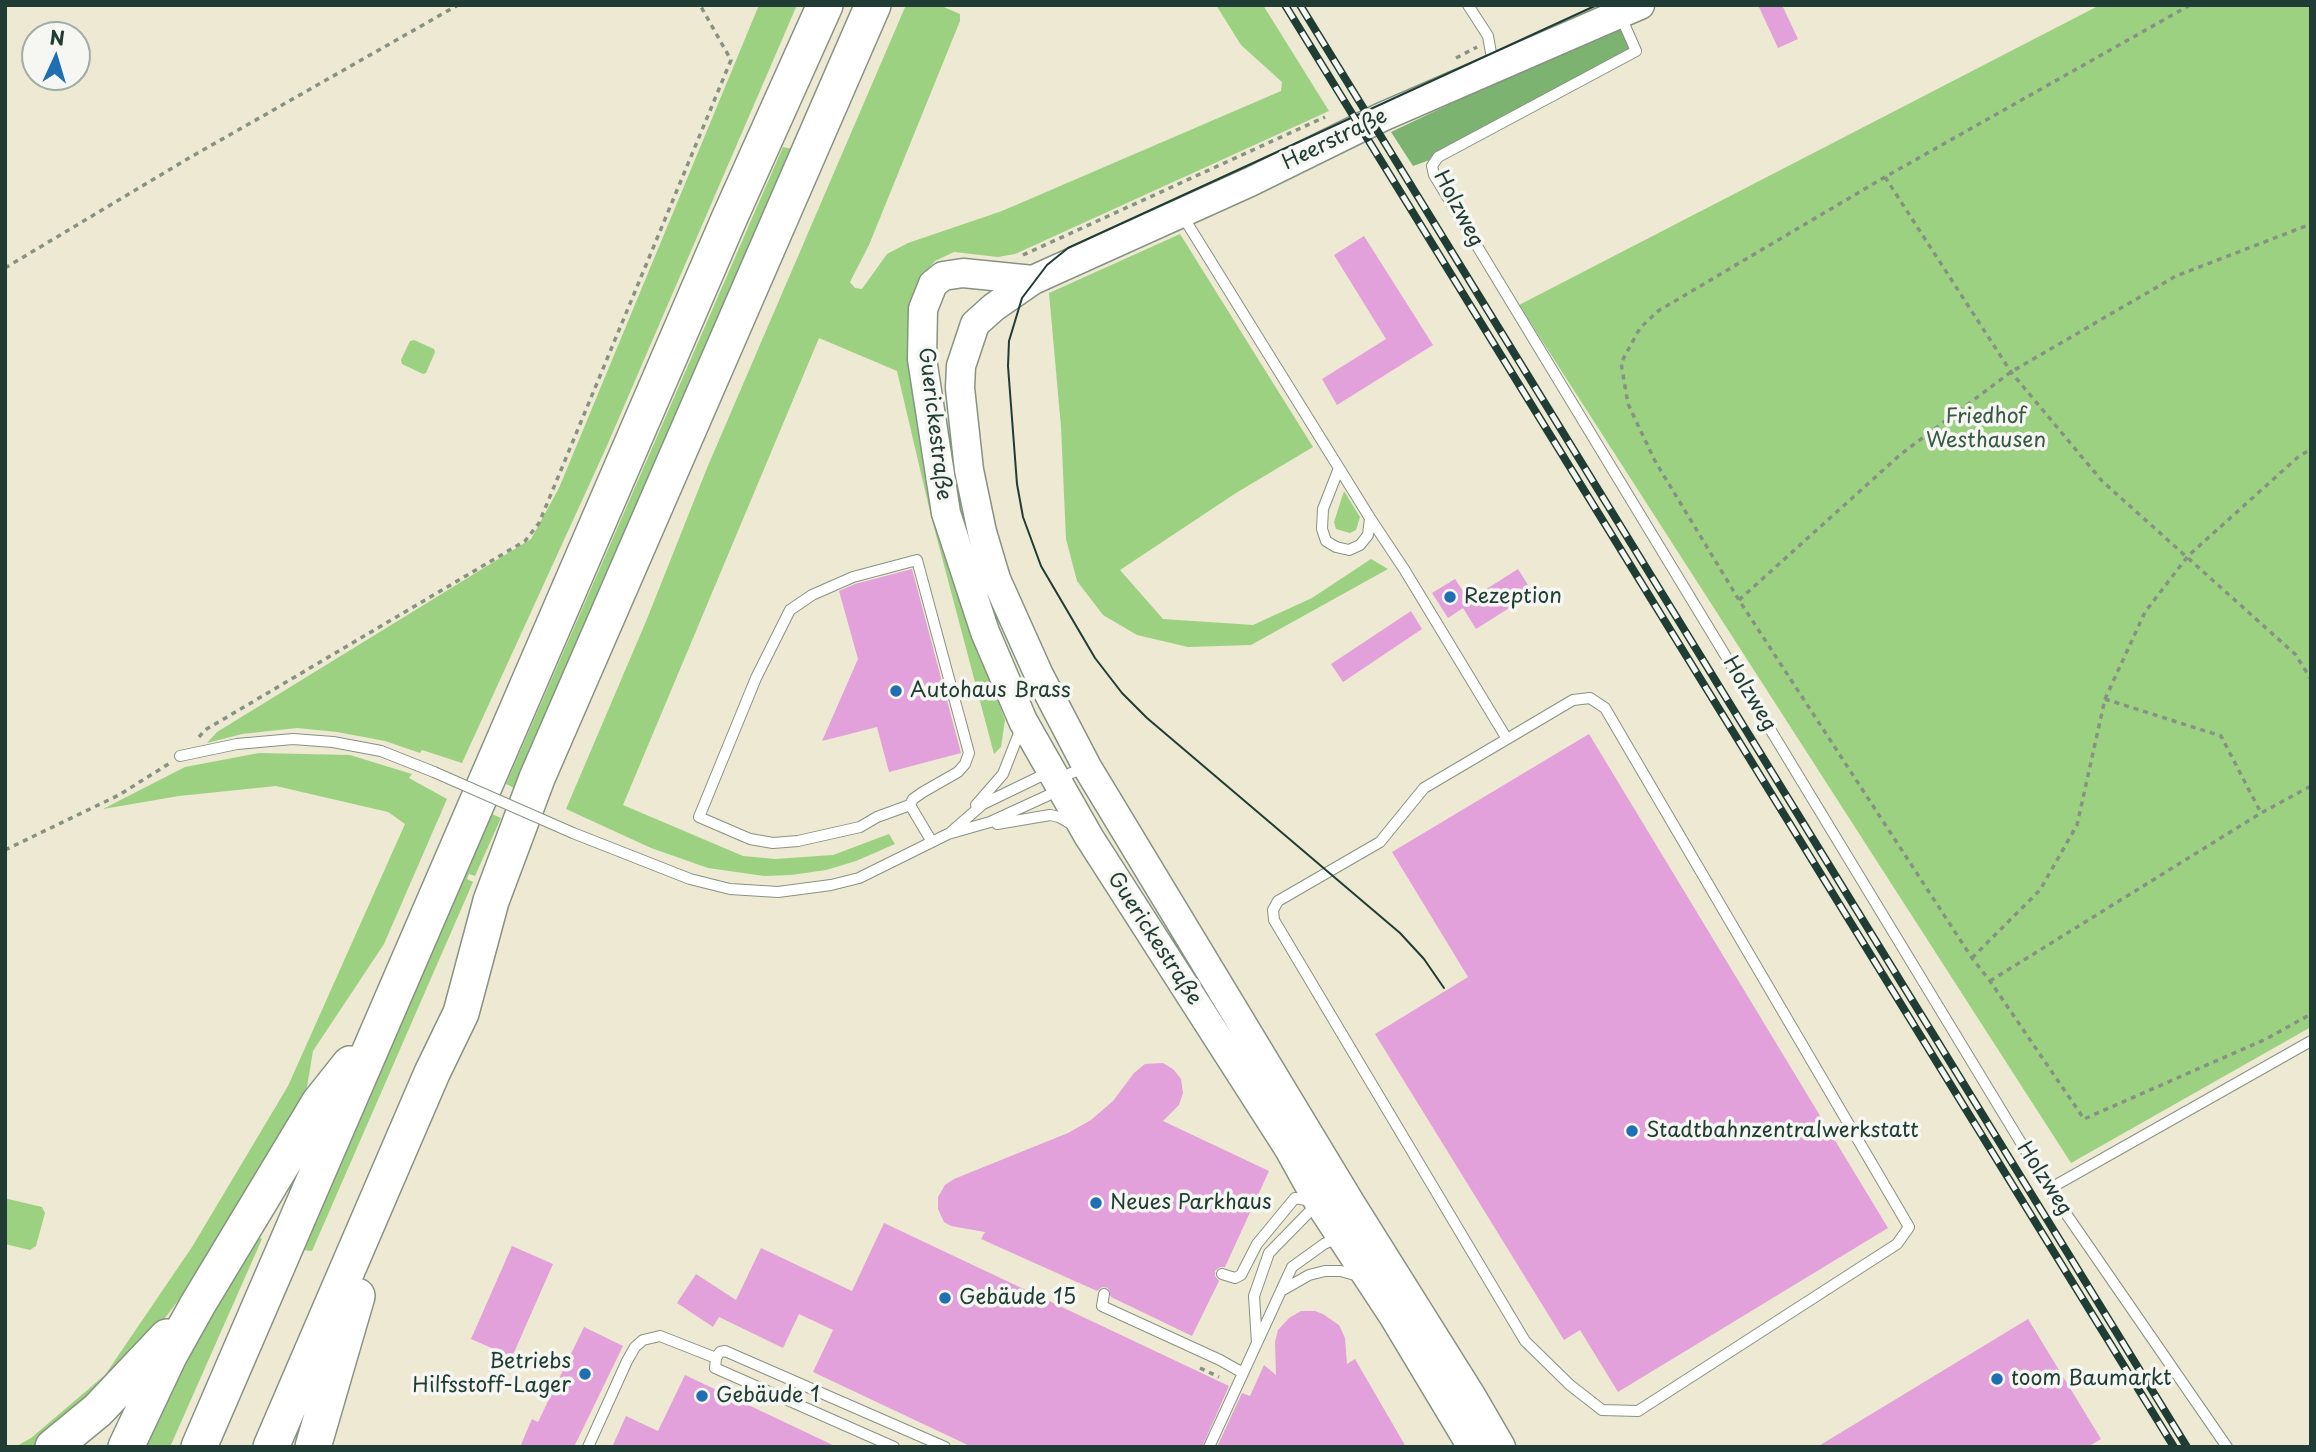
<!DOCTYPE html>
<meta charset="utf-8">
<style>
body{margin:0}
#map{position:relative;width:2316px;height:1452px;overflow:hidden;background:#eee9d2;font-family:"Playpen Sans",sans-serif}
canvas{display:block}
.frame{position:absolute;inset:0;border:7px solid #1f3d34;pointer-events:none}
.north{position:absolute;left:21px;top:21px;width:70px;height:70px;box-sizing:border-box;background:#f6f6f2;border:2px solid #a0aca6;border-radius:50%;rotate:4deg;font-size:19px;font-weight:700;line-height:28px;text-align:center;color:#1f3d34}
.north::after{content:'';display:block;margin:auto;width:24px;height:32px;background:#1f6fb2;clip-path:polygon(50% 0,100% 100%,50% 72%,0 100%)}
</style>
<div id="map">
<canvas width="2316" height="1452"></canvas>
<div class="frame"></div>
<div class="north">N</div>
</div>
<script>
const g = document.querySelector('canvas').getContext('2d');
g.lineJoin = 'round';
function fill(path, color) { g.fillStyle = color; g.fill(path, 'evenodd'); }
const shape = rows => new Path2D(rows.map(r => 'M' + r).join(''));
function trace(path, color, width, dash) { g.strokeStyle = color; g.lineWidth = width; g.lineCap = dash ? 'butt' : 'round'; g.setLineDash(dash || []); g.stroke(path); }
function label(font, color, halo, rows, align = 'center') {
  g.font = font + ' "Playpen Sans",sans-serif'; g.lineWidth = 7; g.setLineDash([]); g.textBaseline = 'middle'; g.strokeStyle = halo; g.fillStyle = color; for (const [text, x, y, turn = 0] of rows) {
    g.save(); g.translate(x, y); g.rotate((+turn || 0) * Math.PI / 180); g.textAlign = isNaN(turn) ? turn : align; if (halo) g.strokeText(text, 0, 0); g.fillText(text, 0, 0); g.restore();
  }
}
const green = shape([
 [759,5,797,5,606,448,462,763,422,750,420,753,385,741,337,732,297,728,242,734,207,743,217,732,531,539,559,488],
 [906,5,939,5,960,14,960,21,869,245,850,282,855,288,862,289,887,254,908,243,1002,211,1281,91,1282,82,1241,45,1216,5,1263,5,1329,111,1015,254,998,257,954,252,935,261,924,274,975,639,1005,720,1001,747,994,754,931,516,897,371,819,338,623,805,743,856,775,859,833,855,889,834,895,844,856,861,826,870,791,875,764,876,708,868,651,848,566,809,647,619,707,468],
 [2100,5,2311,5,2311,1027,2071,1163,1519,305],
 [783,147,792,149,514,788,506,784],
 [1180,234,1313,447,1236,493,1120,570,1163,619,1253,625,1312,598,1371,559,1388,569,1251,645,1188,647,1137,635,1103,615,1077,581,1066,539,1061,427,1049,293],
 [414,340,434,349,435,352,426,373,423,374,402,364,401,360,410,341],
 [1344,491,1360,517,1356,530,1350,533,1336,529,1334,522],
 [259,753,350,755,412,774,409,778,447,799,384,944,313,1051,304,1105,223,1241,159,1326,63,1426,31,1447,15,1447,31,1438,105,1375,192,1247,288,1086,405,824,388,812,276,786,179,796,103,809,185,767],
 [492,814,501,818,475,876,469,874,467,879,473,882,312,1251,302,1250],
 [8,1199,42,1207,45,1213,36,1246,30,1250,5,1244,5,1200],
 [253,1234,262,1239,170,1447,133,1447]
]);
const forest = shape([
 [1623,22,1636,51,1438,157,1413,166,1391,132]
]);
const building = shape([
 [1758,5,1782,5,1798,39,1778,48],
 [1364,236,1433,345,1337,405,1322,379,1386,339,1334,255],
 [912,569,961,753,889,772,877,727,822,741,858,659,839,591,855,584],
 [1518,569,1533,593,1476,629,1463,608,1448,618,1432,593,1455,579,1469,600],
 [1411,611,1422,629,1343,682,1331,664],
 [1589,734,1888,1228,1618,1392,1580,1330,1564,1340,1375,1034,1468,977,1392,852],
 [1163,1063,1173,1069,1181,1079,1183,1093,1179,1105,1163,1121,1269,1171,1225,1267,1220,1267,1215,1271,1215,1276,1219,1281,1192,1336,1111,1297,1108,1288,1102,1287,1097,1291,981,1239,985,1232,951,1226,944,1222,938,1209,938,1197,945,1185,954,1179,1068,1133,1091,1120,1113,1101,1134,1073,1145,1064],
 [884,1223,1229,1386,1202,1447,972,1447,813,1372,833,1330,799,1314,783,1348,719,1317,713,1327,677,1303,696,1274,736,1300,761,1248,852,1291],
 [512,1246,553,1264,512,1357,471,1339],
 [1301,1311,1315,1311,1323,1314,1339,1325,1345,1338,1347,1364,1355,1359,1406,1447,1217,1447,1242,1393,1250,1396,1264,1365,1276,1375,1275,1342,1278,1330,1289,1318],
 [2028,1319,2101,1439,2088,1447,1817,1447],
 [584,1327,623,1346,574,1447,520,1447,532,1419,538,1422],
 [685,1375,837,1447,612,1447,626,1416,658,1431]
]);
const path = shape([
 [2190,5,1885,177,1658,311,1640,328,1621,363,1628,404,1655,461,1739,600,1972,958,1990,981,2084,1119,2266,1039,2311,1014],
 [1456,58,1477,47],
 [1885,177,2011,372,2102,481,2295,654,2311,679],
 [1023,255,1325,117],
 [5,268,189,158,458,5],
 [1739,600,1901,454,2011,372,2176,276,2311,224],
 [2105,699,2221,736,2261,813],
 [199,737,205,730,525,541,539,523,731,60,700,5],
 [5,850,119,795,170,763],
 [1972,958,2040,890,2077,825,2105,699,2145,612,2188,556,2298,457,2311,449],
 [1990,981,2261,813,2311,786],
 [1200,1368,1219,1377]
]);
const service = shape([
 [1468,5,1488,36,1491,53,1502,62],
 [1621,17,1636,51,1438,157,1432,166,1434,175,2049,1189,2227,1447],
 [1182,215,1370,518,1368,535,1360,545,1349,550,1336,547,1326,541,1322,529,1323,509,1339,468],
 [1370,518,1404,569,1507,739,1424,788,1380,842,1278,901,1273,910,1274,920,1525,1341,1570,1385,1602,1410,1638,1411,1897,1244,1909,1227,1605,708,1590,698,1573,700,1507,739],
 [180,756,237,744,293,739,333,742,381,751,434,772],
 [910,805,877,817,860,827,798,841,773,843,750,839,699,817,756,678,790,610,812,595,853,577,917,560,969,753,965,764,958,772,923,792,913,799,910,805,932,842],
 [976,805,1003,774,1021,728],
 [997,824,1050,815,1059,817,1073,825],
 [951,832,983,804,1041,776,1055,779,1085,768],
 [573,833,690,879,730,889,778,892,831,885,859,878,948,834,990,822,1051,794,1054,785],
 [2049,1189,2311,1041],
 [1222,1274,1235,1278,1241,1275,1257,1244,1295,1198,1311,1201],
 [1281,1291,1309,1275,1325,1271,1341,1271,1358,1276],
 [1104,1294,1102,1306,1220,1360,1243,1373],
 [1257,1343,1254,1296,1269,1253,1316,1205],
 [588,1447,627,1361,635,1347,643,1340,660,1336,716,1358],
 [894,1447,715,1368,716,1358,720,1352,725,1351,945,1447],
 [1209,1447,1292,1267,1324,1244,1339,1237]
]);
const secondary = shape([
 [1033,280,963,273,943,276,933,284,923,309,922,359,946,513,985,632,1023,721,1089,837,1289,1149,1319,1203,1394,1317,1472,1447],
 [1501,1447,1472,1397,1351,1204,1087,767,1039,675,996,579,982,532,969,470,960,388,961,366,975,324,994,307,1033,280,1250,182,1382,117,1640,5]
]);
const motorway = shape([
 [53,1447,98,1410,167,1337],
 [126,1447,169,1356,198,1304,319,1103,350,1064],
 [199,1447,729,219,825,5],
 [271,1447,432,1073,461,1013,491,901,537,778,873,5],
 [313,1447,357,1296]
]);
const tram = shape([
 [1444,988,1424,959,1400,933,1147,718,1122,693,1095,658,1041,566,1023,517,1017,484,1008,366,1009,341,1022,298,1047,265,1068,248,1597,5]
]);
const rail = shape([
 [1285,5,2174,1447],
 [1300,5,2187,1447]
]);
const serviceBridge = shape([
 [434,772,573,833]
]);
const markers = [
 [1450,597,7,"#1f6fb2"],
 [896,691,7,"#1f6fb2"],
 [1632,1131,7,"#1f6fb2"],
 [1096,1203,7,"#1f6fb2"],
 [945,1298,7,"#1f6fb2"],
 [585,1374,7,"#1f6fb2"],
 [1997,1379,7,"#1f6fb2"],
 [702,1396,7,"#1f6fb2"]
];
const streetNames = [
 ["Heerstraße",1335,140,-26],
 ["Holzweg",1458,209,62],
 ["Guerickestraße",934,424,83],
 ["Holzweg",1749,694,59],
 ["Guerickestraße",1154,939,57],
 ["Holzweg",2044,1179,57]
];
const parkNames = [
 ["Friedhof",1986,417],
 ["Westhausen",1986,441]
];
const poiNames = [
 ["Rezeption",1464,597],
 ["Autohaus Brass",910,691],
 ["Stadtbahnzentralwerkstatt",1646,1131],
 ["Neues Parkhaus",1110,1203],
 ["Gebäude 15",959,1298],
 ["Betriebs",571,1362,"right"],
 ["Hilfsstoff-Lager",571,1386,"right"],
 ["toom Baumarkt",2011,1379],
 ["Gebäude 1",716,1396]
];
fill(green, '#9cd182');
fill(forest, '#7db370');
fill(building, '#e2a1da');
trace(service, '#869383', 12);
trace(secondary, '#869383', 31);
trace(motorway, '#869383', 38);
trace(path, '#869383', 3.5, [5, 5]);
trace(service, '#fff', 10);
trace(secondary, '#fff', 28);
trace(motorway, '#fff', 35);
trace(tram, '#1f3d34', 2);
trace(rail, '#1f3d34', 8);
trace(rail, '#f6f6f2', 5, [16]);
trace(serviceBridge, '#869383', 12, []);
trace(serviceBridge, '#fff', 10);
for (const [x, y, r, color] of markers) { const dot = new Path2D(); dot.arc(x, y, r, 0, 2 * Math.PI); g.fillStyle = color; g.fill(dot); trace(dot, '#f6f6f2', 2.5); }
label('21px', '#1f3d34', '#f6f6f2', streetNames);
label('21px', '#385b44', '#f6f6f2', parkNames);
label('21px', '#1f3d34', '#f6f6f2', poiNames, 'left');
</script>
